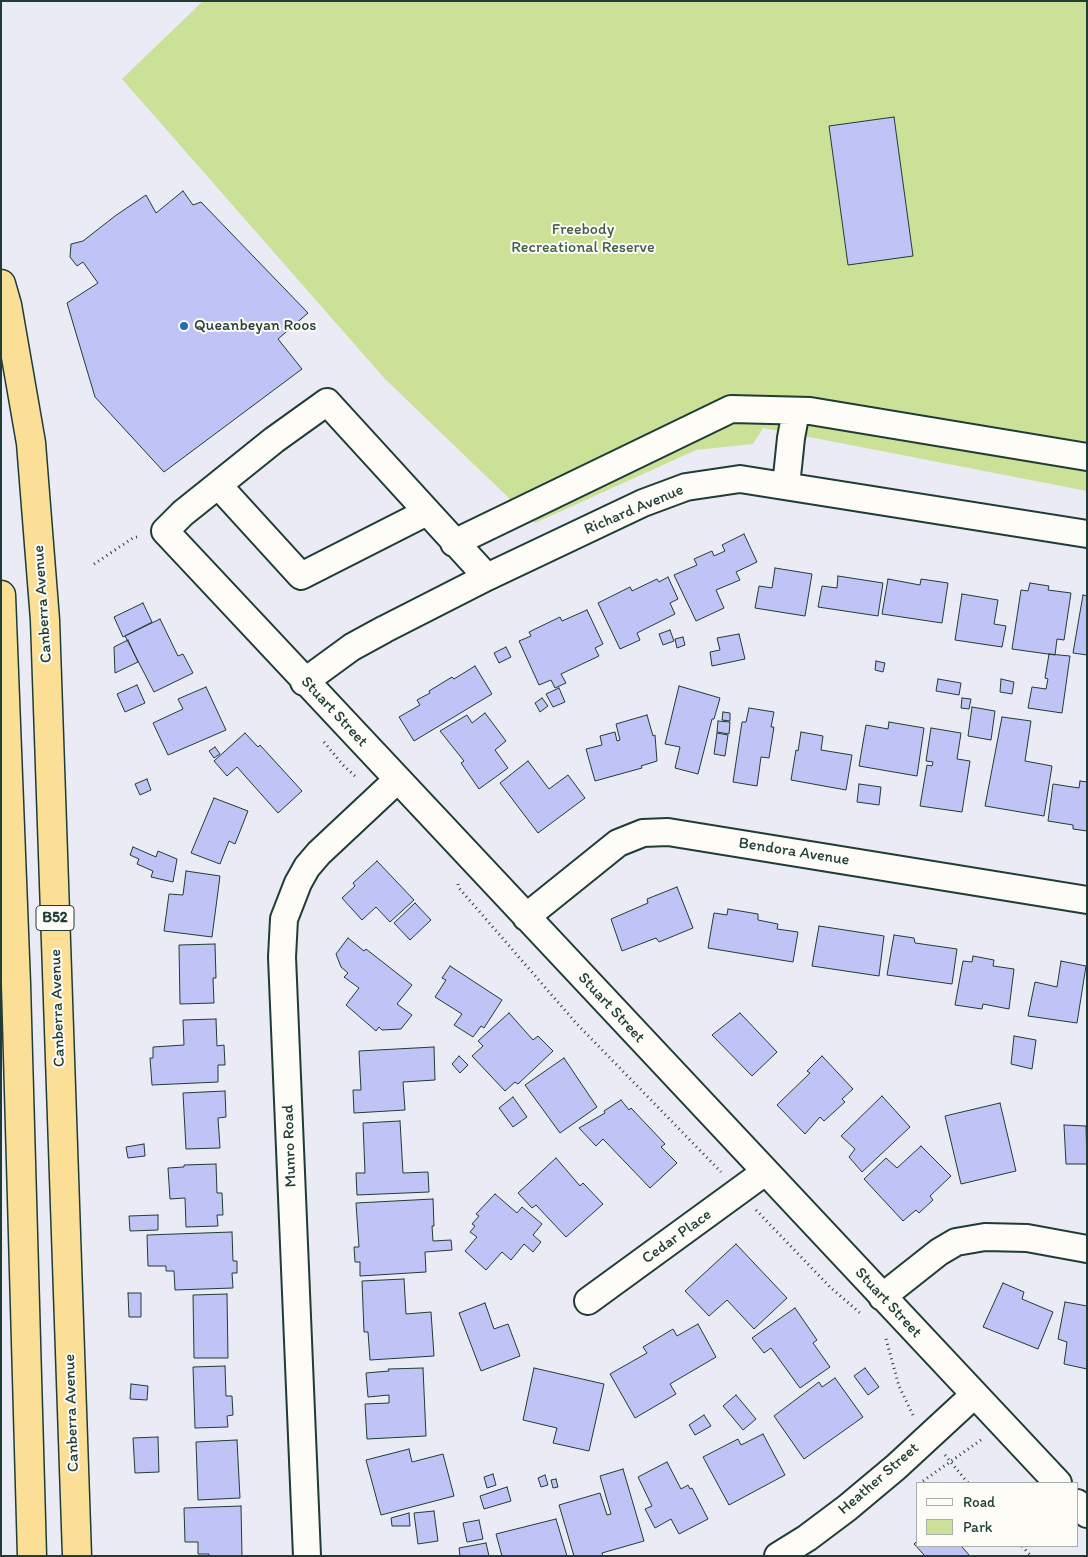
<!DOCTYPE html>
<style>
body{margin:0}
#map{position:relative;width:1088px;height:1557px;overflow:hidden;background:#ebebf6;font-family:Itim,sans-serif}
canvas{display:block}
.frame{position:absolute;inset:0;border:2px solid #1f3d34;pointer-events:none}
.legend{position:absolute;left:916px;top:1482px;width:162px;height:65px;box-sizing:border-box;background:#fdfcf7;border:1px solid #a4b0a9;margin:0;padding:6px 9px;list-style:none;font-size:15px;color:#1f3d34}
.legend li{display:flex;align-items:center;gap:10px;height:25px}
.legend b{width:25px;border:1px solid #a4b0a9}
</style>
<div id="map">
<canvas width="1088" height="1557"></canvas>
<div class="frame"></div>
<ul class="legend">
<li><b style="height:6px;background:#fdfcf7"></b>Road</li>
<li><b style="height:14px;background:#cbe197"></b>Park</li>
</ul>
</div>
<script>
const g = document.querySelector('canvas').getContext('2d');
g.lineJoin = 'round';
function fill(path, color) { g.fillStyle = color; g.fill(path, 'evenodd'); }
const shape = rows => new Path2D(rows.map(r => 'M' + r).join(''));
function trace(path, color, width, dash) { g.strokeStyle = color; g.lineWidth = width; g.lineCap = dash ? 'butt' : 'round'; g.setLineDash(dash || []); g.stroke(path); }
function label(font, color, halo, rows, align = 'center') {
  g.font = font + ' Itim,sans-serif'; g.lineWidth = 4; g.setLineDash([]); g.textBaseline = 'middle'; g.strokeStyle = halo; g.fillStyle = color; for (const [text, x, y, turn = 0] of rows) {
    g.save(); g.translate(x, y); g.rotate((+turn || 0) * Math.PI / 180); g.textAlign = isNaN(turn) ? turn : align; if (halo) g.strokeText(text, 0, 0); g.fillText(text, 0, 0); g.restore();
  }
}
const green = shape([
 [203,1,1087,1,1087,491,763,428,753,444,696,450,535,523,385,379,122,79]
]);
const building = shape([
 [894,117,913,256,848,265,829,126,894,117],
 [183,191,193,205,201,202,308,313,278,339,302,369,164,472,95,397,67,303,98,283,83,262,77,266,70,257,71,244,83,241,115,216,146,195,156,213,183,191],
 [744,534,757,562,736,572,740,580,716,590,724,608,696,621,674,575,697,565,694,559,712,551,714,556,725,551,722,545,744,534],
 [775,568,812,574,805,616,755,608,759,586,772,588,775,568],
 [838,576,883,583,878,616,818,607,822,586,837,588,838,576],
 [668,577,678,599,670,603,675,614,637,633,640,640,620,649,598,603,630,587,632,591,657,579,659,582,668,577],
 [888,579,920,585,921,579,948,583,942,623,882,614,888,579],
 [1030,583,1049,586,1048,590,1071,593,1064,640,1057,639,1055,655,1012,649,1021,590,1028,591,1030,583],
 [962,594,998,600,994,624,1006,626,1002,647,955,640,962,594],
 [1083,595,1087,596,1087,655,1073,653,1083,595],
 [143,603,152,622,123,637,114,617,143,603],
 [587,610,603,644,595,648,599,656,561,674,566,683,555,688,551,680,539,685,519,641,531,636,529,632,560,617,562,621,587,610],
 [160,619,178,656,183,654,193,673,154,692,125,636,160,619],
 [670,630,674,641,663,645,659,634,670,630],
 [739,634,745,659,712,666,710,652,720,650,717,638,739,634],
 [683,637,685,645,677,648,675,639,683,637],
 [128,640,138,662,115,673,114,647,128,640],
 [506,647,511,657,499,663,494,653,506,647],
 [1049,654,1070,656,1062,713,1028,708,1032,687,1046,689,1048,679,1045,678,1049,654],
 [876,661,885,663,883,672,875,670,876,661],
 [475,666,492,694,414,741,399,717,420,705,417,700,430,693,429,691,452,677,454,679,475,666],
 [938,679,961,683,959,695,936,691,938,679],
 [1001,679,1014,682,1012,694,1000,692,1001,679],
 [137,685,145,703,125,712,117,694,137,685],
 [679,686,720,698,714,719,712,719,698,774,675,768,680,747,665,744,679,686],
 [206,687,226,730,168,755,153,723,183,709,178,699,206,687],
 [559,688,565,702,553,707,546,694,559,688],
 [542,698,548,706,540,712,535,703,542,698],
 [962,698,971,699,969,709,961,708,962,698],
 [972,707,995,711,991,740,968,736,972,707],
 [749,708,774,712,771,727,774,727,769,758,761,757,757,786,733,782,742,722,746,722,749,708],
 [723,712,730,713,730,721,722,720,723,712],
 [485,713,506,741,495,750,508,768,479,789,461,763,464,761,440,731,467,715,472,723,485,713],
 [647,715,653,736,655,735,657,761,641,766,642,768,595,781,586,749,602,745,600,736,615,732,617,741,620,740,616,724,647,715],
 [1002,717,1031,721,1025,761,1052,766,1044,816,985,806,1002,717],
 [718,721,730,722,729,734,717,732,718,721],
 [889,722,924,728,917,776,859,766,866,725,888,729,889,722],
 [931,728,961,733,957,759,970,761,962,812,920,806,927,765,932,766,933,762,926,761,931,728],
 [801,732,823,736,821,750,852,755,846,790,791,780,796,750,798,751,801,732],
 [245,733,258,747,260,745,302,791,278,813,237,767,227,776,214,761,245,733],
 [717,733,728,735,725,756,714,754,717,733],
 [215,747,220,754,214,758,209,751,215,747],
 [528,761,549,789,568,775,585,798,538,833,500,783,528,761],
 [147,779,151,790,140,795,135,784,147,779],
 [1080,781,1087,782,1087,831,1073,829,1073,825,1048,821,1053,784,1079,788,1080,781],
 [859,784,881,787,879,805,857,802,859,784],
 [214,798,248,811,235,844,229,841,220,864,191,853,214,798],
 [133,847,156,857,158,851,177,859,173,882,151,877,153,871,137,864,139,859,130,855,133,847],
 [377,861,414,900,390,922,376,907,362,920,342,898,355,886,353,883,377,861],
 [186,871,220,876,212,937,164,931,169,894,183,895,186,871],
 [677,887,693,928,659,942,656,938,622,951,611,919,648,903,647,899,677,887],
 [415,903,431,920,410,940,394,923,415,903],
 [728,909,758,914,758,920,778,924,777,929,798,932,793,962,708,948,714,913,727,915,728,909],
 [819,926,884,936,879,976,812,966,819,926],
 [894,935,914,938,915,943,957,949,952,984,887,975,894,935],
 [348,938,364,951,366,949,412,985,397,1004,412,1015,401,1029,382,1030,379,1027,376,1031,346,1005,359,988,344,977,348,973,341,967,336,954,348,938],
 [215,944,216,978,213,978,214,1003,180,1004,179,945,215,944],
 [973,956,994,960,993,966,1014,969,1009,1009,983,1004,982,1009,955,1005,963,961,972,962,973,956],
 [1061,961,1086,966,1077,1023,1028,1016,1035,982,1057,987,1061,961],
 [450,966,502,1000,484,1028,481,1026,473,1037,454,1025,462,1014,435,997,446,980,442,978,450,966],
 [509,1013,533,1040,538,1036,553,1051,518,1084,515,1082,505,1091,472,1056,483,1046,478,1041,509,1013],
 [740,1013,777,1052,752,1076,712,1035,740,1013],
 [216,1019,217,1046,224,1045,225,1065,218,1065,218,1082,152,1085,150,1058,153,1058,153,1047,184,1045,183,1020,216,1019],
 [1014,1036,1036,1040,1032,1069,1011,1064,1014,1036],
 [434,1047,435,1080,403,1082,405,1110,354,1113,353,1090,361,1090,359,1051,434,1047],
 [459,1056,468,1065,460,1073,452,1064,459,1056],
 [822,1056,853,1089,842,1099,845,1102,824,1121,820,1117,805,1134,777,1105,810,1073,807,1071,822,1056],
 [564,1058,597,1107,560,1133,525,1085,564,1058],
 [225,1091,226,1117,218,1118,220,1148,186,1149,183,1093,225,1091],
 [882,1096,910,1127,862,1172,849,1157,855,1149,841,1136,882,1096],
 [513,1097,527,1117,513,1127,499,1108,513,1097],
 [621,1100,629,1110,631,1108,665,1144,661,1147,677,1163,650,1188,603,1139,596,1146,579,1128,605,1113,604,1111,621,1100],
 [1000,1103,1016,1171,961,1184,945,1116,1000,1103],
 [400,1121,403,1173,428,1172,429,1192,357,1195,356,1173,365,1173,363,1123,400,1121],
 [1064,1125,1086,1126,1087,1164,1066,1164,1064,1125],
 [144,1144,145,1156,128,1158,126,1147,144,1144],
 [921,1146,951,1176,930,1196,933,1200,919,1213,916,1210,903,1221,864,1179,886,1158,897,1168,921,1146],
 [556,1158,580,1186,583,1183,603,1204,566,1237,536,1205,532,1208,518,1193,556,1158],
 [216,1164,217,1193,222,1193,223,1215,217,1215,218,1226,186,1227,185,1198,170,1199,168,1168,184,1167,184,1165,216,1164],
 [495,1194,517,1213,522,1207,542,1224,533,1235,541,1242,533,1252,524,1244,511,1260,502,1252,486,1270,465,1251,477,1237,470,1232,475,1226,472,1224,479,1216,476,1214,495,1194],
 [433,1199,434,1226,432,1226,433,1241,451,1240,452,1250,425,1252,426,1272,360,1276,360,1262,355,1262,354,1247,359,1247,356,1203,433,1199],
 [158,1215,158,1230,130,1231,129,1216,158,1215],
 [232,1232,233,1261,237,1261,237,1273,232,1273,233,1288,175,1290,174,1271,166,1271,166,1266,148,1266,147,1235,232,1232],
 [736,1244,787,1298,754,1329,727,1300,709,1316,685,1291,736,1244],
 [404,1279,406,1314,431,1312,434,1356,370,1360,368,1332,364,1332,362,1281,404,1279],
 [1003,1283,1024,1292,1022,1299,1053,1312,1038,1349,983,1327,1003,1283],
 [128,1293,141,1293,141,1317,129,1317,128,1293],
 [227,1294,228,1358,194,1358,193,1295,227,1294],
 [1065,1302,1087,1306,1087,1369,1064,1364,1067,1342,1058,1339,1065,1302],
 [485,1303,494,1329,508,1324,520,1356,481,1371,459,1313,485,1303],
 [795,1308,817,1340,813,1343,830,1367,800,1388,771,1348,764,1353,752,1338,795,1308],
 [698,1324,716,1357,670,1384,676,1394,635,1418,610,1374,647,1353,643,1347,673,1329,677,1336,698,1324],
 [225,1366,226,1396,232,1396,233,1415,227,1416,228,1427,195,1428,193,1367,225,1366],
 [423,1368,426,1436,367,1439,365,1404,389,1403,389,1395,368,1397,366,1373,389,1371,388,1369,423,1368],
 [534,1368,604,1384,589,1451,553,1443,557,1428,523,1420,534,1368],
 [865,1368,879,1387,868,1395,854,1376,865,1368],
 [835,1378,863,1417,804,1459,774,1416,819,1382,822,1387,835,1378],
 [131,1384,148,1386,147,1400,130,1399,131,1384],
 [736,1395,756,1419,743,1430,723,1406,736,1395],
 [704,1415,711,1426,695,1435,689,1425,704,1415],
 [763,1434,785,1475,729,1505,703,1457,738,1439,741,1445,763,1434],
 [158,1437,159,1472,135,1473,133,1438,158,1437],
 [237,1440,240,1498,198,1500,196,1442,237,1440],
 [409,1449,412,1462,443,1454,454,1496,381,1515,366,1460,409,1449],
 [667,1462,681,1489,688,1485,690,1489,692,1488,708,1519,679,1534,671,1519,655,1528,645,1509,652,1506,638,1477,667,1462],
 [623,1469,644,1541,602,1553,603,1556,574,1556,559,1505,600,1493,607,1515,611,1514,600,1476,623,1469],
 [493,1474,496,1485,487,1488,484,1477,493,1474],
 [545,1475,548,1485,541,1487,538,1478,545,1475],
 [556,1479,558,1487,553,1488,551,1480,556,1479],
 [507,1487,511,1501,484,1509,480,1496,507,1487],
 [241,1506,242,1556,209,1556,209,1554,198,1554,198,1542,185,1542,184,1508,241,1506],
 [434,1511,438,1541,418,1544,414,1513,434,1511],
 [409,1513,410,1526,392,1526,391,1518,409,1513],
 [556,1519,567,1556,502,1556,496,1534,556,1519],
 [479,1520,483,1539,467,1542,463,1523,479,1520],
 [917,1541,917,1546,964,1546,962,1547,970,1556,925,1556,914,1544,917,1541],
 [486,1543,489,1556,460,1556,459,1548,486,1543]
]);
const path = shape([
 [94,564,133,538,140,536],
 [324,742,343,765,357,778],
 [458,884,459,888,576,1023,721,1172],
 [756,1210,830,1287,860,1313],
 [886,1339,899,1386,913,1415],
 [945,1455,968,1483],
 [923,1481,981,1440],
 [1022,1546,1031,1556]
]);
const minor = shape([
 [218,485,183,513,165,531,1058,1483],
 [786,486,791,438,796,411],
 [427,512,301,576,218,485,274,440,327,402,487,577],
 [454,543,731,409,810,411,1087,457],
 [304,682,352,647,385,629,487,577,643,503,686,487,740,479,1087,534],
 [526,917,618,843,643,833,668,832,1087,900],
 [882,1297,939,1252,956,1242,985,1237,1027,1238,1087,1249],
 [588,1301,765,1172],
 [1077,1503,1087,1514],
 [307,1556,282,957,284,919,298,883,307,867,319,853,397,780],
 [778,1556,807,1538,847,1508,896,1467,974,1395]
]);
const highway = shape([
 [1,284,7,305,31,443,45,620,77,1556],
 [1,595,16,984,32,1556]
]);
const markers = [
 [184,326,5,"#1f6fb2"]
];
const shields = [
 [55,918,38]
];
const shieldNames = [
 ["B52",55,918]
];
const parkNames = [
 ["Freebody",583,230],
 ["Recreational Reserve",583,248]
];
const poiNames = [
 ["Queanbeyan Roos",194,326]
];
const streetNames = [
 ["Richard Avenue",634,510,-23],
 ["Canberra Avenue",43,604,-94],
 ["Stuart Street",334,712,47],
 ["Bendora Avenue",794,852,9],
 ["Canberra Avenue",58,1008,-92],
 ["Stuart Street",611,1008,47],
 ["Munro Road",290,1146,-92],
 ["Cedar Place",677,1237,-36],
 ["Stuart Street",888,1303,47],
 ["Canberra Avenue",72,1413,-92],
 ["Heather Street",879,1479,-41]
];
fill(green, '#cbe197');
fill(building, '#c0c3f5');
trace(building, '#1f3d34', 1);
trace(minor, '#1f3d34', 30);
trace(highway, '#1f3d34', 31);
trace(path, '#1f3d34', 3, [1, 4]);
trace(minor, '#fdfcf7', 26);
trace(highway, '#fbdf96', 28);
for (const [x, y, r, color] of markers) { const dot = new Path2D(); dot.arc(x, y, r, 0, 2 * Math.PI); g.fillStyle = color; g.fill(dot); trace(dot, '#fdfcf7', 2); }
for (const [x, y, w] of shields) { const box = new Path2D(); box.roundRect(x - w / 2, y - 12.5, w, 25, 4); g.fillStyle = '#fdfcf7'; g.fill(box); trace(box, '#1f3d34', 1); }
label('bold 15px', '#1f3d34', null, shieldNames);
label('16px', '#415e48', '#fdfcf7', parkNames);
label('16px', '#1f3d34', '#fdfcf7', poiNames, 'left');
label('16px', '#1f3d34', '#fdfcf7', streetNames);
</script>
